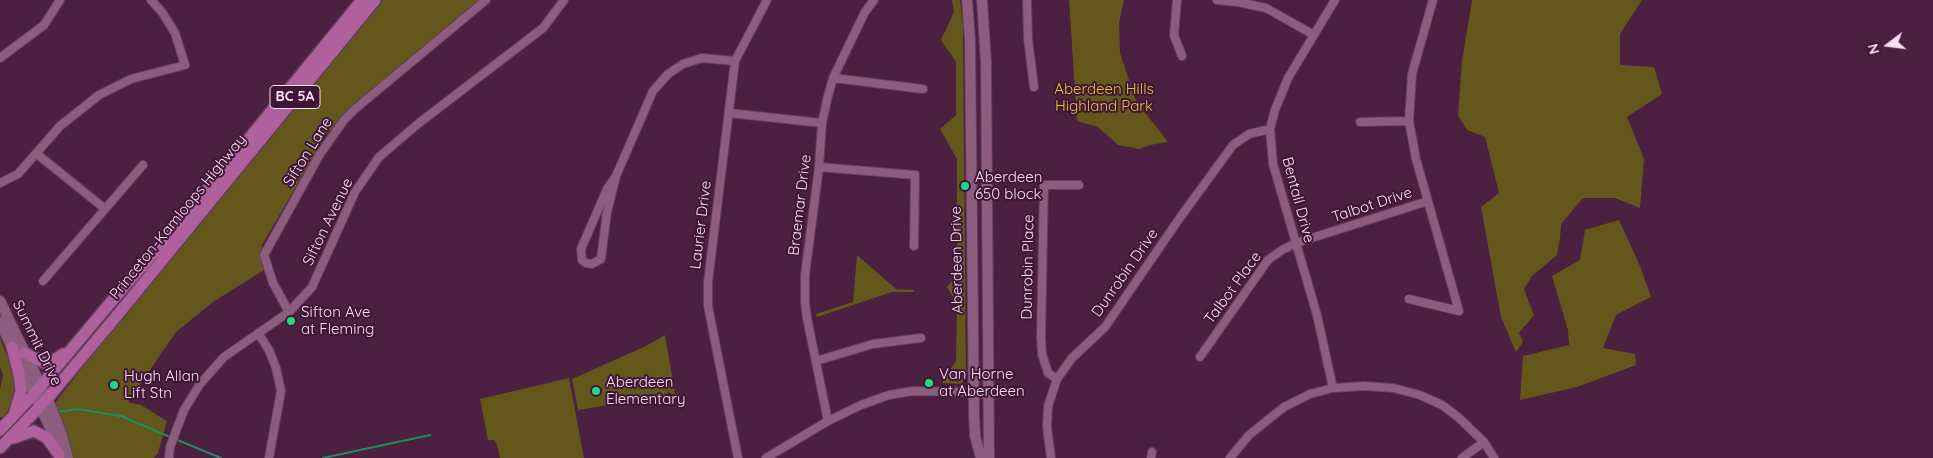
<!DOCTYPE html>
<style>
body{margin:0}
#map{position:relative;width:1933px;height:458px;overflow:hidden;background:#4b2041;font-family:Quicksand,sans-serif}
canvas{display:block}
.north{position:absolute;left:1863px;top:20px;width:50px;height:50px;-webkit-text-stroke:4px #3f1636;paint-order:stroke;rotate:255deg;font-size:14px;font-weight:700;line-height:20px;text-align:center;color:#fbdff3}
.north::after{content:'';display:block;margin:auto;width:18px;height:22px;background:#fbdff3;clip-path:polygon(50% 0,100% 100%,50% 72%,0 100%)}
</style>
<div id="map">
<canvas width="1933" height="458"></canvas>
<div class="north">N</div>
</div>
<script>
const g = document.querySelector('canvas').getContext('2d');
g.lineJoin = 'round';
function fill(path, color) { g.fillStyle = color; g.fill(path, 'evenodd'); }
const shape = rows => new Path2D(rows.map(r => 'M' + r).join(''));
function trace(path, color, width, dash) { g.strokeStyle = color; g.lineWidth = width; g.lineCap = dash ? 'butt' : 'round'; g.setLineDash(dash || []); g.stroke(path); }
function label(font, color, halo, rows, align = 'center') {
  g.font = font + ' Quicksand,sans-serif'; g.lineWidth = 4; g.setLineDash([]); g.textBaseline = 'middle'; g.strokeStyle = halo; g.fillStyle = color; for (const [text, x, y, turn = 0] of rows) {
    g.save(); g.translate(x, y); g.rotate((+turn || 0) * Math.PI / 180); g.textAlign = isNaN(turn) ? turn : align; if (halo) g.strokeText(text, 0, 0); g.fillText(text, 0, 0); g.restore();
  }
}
const green = shape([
 [383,0,481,0,410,60,327,133,262,245,261,262,264,270,213,302,176,332,128,402,141,405,167,421,158,453,154,458,66,458,55,403,142,289],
 [952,0,960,0,963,25,966,378,961,384,942,383,956,361,957,304,947,287,957,275,957,159,940,129,956,115,956,62,941,40,954,12],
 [1069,0,1124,0,1119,23,1120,53,1136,101,1168,142,1150,145,1139,149,1118,145,1098,127,1077,121],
 [1472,0,1642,0,1620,34,1620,65,1654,67,1662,94,1627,117,1644,159,1640,208,1615,198,1583,198,1561,224,1560,239,1557,255,1532,276,1524,289,1534,315,1519,333,1523,342,1516,352,1501,317,1481,207,1499,193,1485,137,1467,130,1458,115,1462,61],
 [1619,220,1640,266,1651,297,1616,315,1603,348,1635,354,1636,365,1577,387,1520,400,1523,356,1569,345,1568,330,1552,276,1580,260,1585,230],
 [857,255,896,289,914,290,914,292,892,292,817,317,816,314,853,302],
 [665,335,676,399,673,400,673,395,669,392,663,396,578,410,572,379,646,346],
 [0,338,17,381,13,400,4,418,0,417,0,390,3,375,0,367],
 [569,378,584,458,500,458,497,445,494,440,488,440,480,399]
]);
const stream = shape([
 [57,412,77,409,121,416,170,437],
 [175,439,221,458],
 [323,458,430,435]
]);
const minor = shape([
 [1027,0,1028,39,1034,87],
 [1177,0,1174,35,1182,56],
 [1217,0,1238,2,1266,8,1314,35],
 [0,58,44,25,60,0],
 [833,78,923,89],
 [729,113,822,123],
 [1360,122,1409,121],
 [37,154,104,208],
 [819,167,915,175,914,246],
 [616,176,607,189,581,249,582,260,586,263,592,264,601,259,607,212,616,176,653,91,668,74,683,64,702,58,735,61],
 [0,183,18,174,60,126,99,95,131,79,185,65,175,33,162,12,151,0],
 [43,281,143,165],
 [1409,299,1459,311,1416,159,1409,121,1412,74,1433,0],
 [289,312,273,283,264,255,320,154,344,120,355,109,486,0],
 [258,333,269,350,276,368,281,391,269,458],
 [1200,357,1268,260,1282,250,1296,243,1428,201],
 [816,361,873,344,921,338],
 [1057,379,1048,373,1042,354,1041,337,1044,185,1079,185],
 [1333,388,1317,315,1273,164,1270,129,1275,110,1288,78,1335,0],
 [828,421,807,318,805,303,805,275,819,167,822,123,827,100,833,78,865,12,874,0],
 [169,458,170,447,184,410,200,384,224,357,289,312,312,287,355,192,379,157,419,123,543,28,564,0],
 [738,458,708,306,708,282,735,61,767,0],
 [766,458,828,421,861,405,889,395,913,391,974,392,988,395],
 [1051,458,1047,427,1048,406,1057,379,1072,358,1105,327,1179,219,1233,145,1249,134,1270,129],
 [1151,458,1152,452],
 [1230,458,1249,435,1284,407,1310,394,1333,388,1364,386,1393,388,1420,395,1442,405,1458,417,1484,442,1494,458],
 [1462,458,1484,442]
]);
const secondary = shape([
 [967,0,970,40,974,415,975,436,981,458],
 [982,0,986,63,989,458],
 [0,301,51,407,61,432,68,458],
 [0,322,52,432,58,452]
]);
const primary = shape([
 [12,347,19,374,21,391,15,411],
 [25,353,44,363,51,362,63,354],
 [0,430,34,394,111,302,181,222,362,0],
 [13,438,34,431,47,438,59,455],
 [0,448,47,399,120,312,375,0]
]);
const markers = [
 [965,186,5,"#20d887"],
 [291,321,5,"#20d887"],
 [929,383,5,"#20d887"],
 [114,385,5,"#20d887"],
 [596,391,5,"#20d887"]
];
const shields = [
 [295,97,50]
];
const shieldNames = [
 ["BC 5A",295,97]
];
const parkNames = [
 ["Aberdeen Hills",1104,89],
 ["Highland Park",1104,106]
];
const streetNames = [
 ["Sifton Lane",308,152,-58],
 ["Bentall Drive",1298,200,75],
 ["Braemar Drive",800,205,-83],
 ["Talbot Drive",1372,205,-18],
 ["Princeton-Kamloops Highway",178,217,-51],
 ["Sifton Avenue",328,222,-64],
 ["Laurier Drive",701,225,-83],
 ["Aberdeen Drive",957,260,-91],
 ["Dunrobin Place",1028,267,-89],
 ["Dunrobin Drive",1125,273,-55],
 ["Talbot Place",1233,288,-54],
 ["Summit Drive",37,343,64]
];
const poiNames = [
 ["Aberdeen",975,177],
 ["650 block",975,194],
 ["Sifton Ave",301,312],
 ["at Fleming",301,329],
 ["Van Horne",939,374],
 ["at Aberdeen",939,391],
 ["Hugh Allan",124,376],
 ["Lift Stn",124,393],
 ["Aberdeen",606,382],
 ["Elementary",606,399]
];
fill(green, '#63571b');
trace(stream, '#1f8f5a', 2);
trace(minor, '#643e5c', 10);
trace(secondary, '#643e5c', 12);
trace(primary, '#643e5c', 14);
trace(minor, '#8d5d80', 8);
trace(secondary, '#8d5d80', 10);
trace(primary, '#b0609c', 11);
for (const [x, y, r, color] of markers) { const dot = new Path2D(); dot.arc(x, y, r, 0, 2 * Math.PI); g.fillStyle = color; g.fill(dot); trace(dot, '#3f1636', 2); }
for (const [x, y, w] of shields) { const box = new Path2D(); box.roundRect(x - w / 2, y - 11.5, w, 23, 4); g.fillStyle = '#3f1636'; g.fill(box); trace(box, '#fbdff3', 1); }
label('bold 14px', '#fbdff3', null, shieldNames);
label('15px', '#e3c633', '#3f1636', parkNames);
label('15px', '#fbdff3', '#3f1636', streetNames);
label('15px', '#fbdff3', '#3f1636', poiNames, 'left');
</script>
